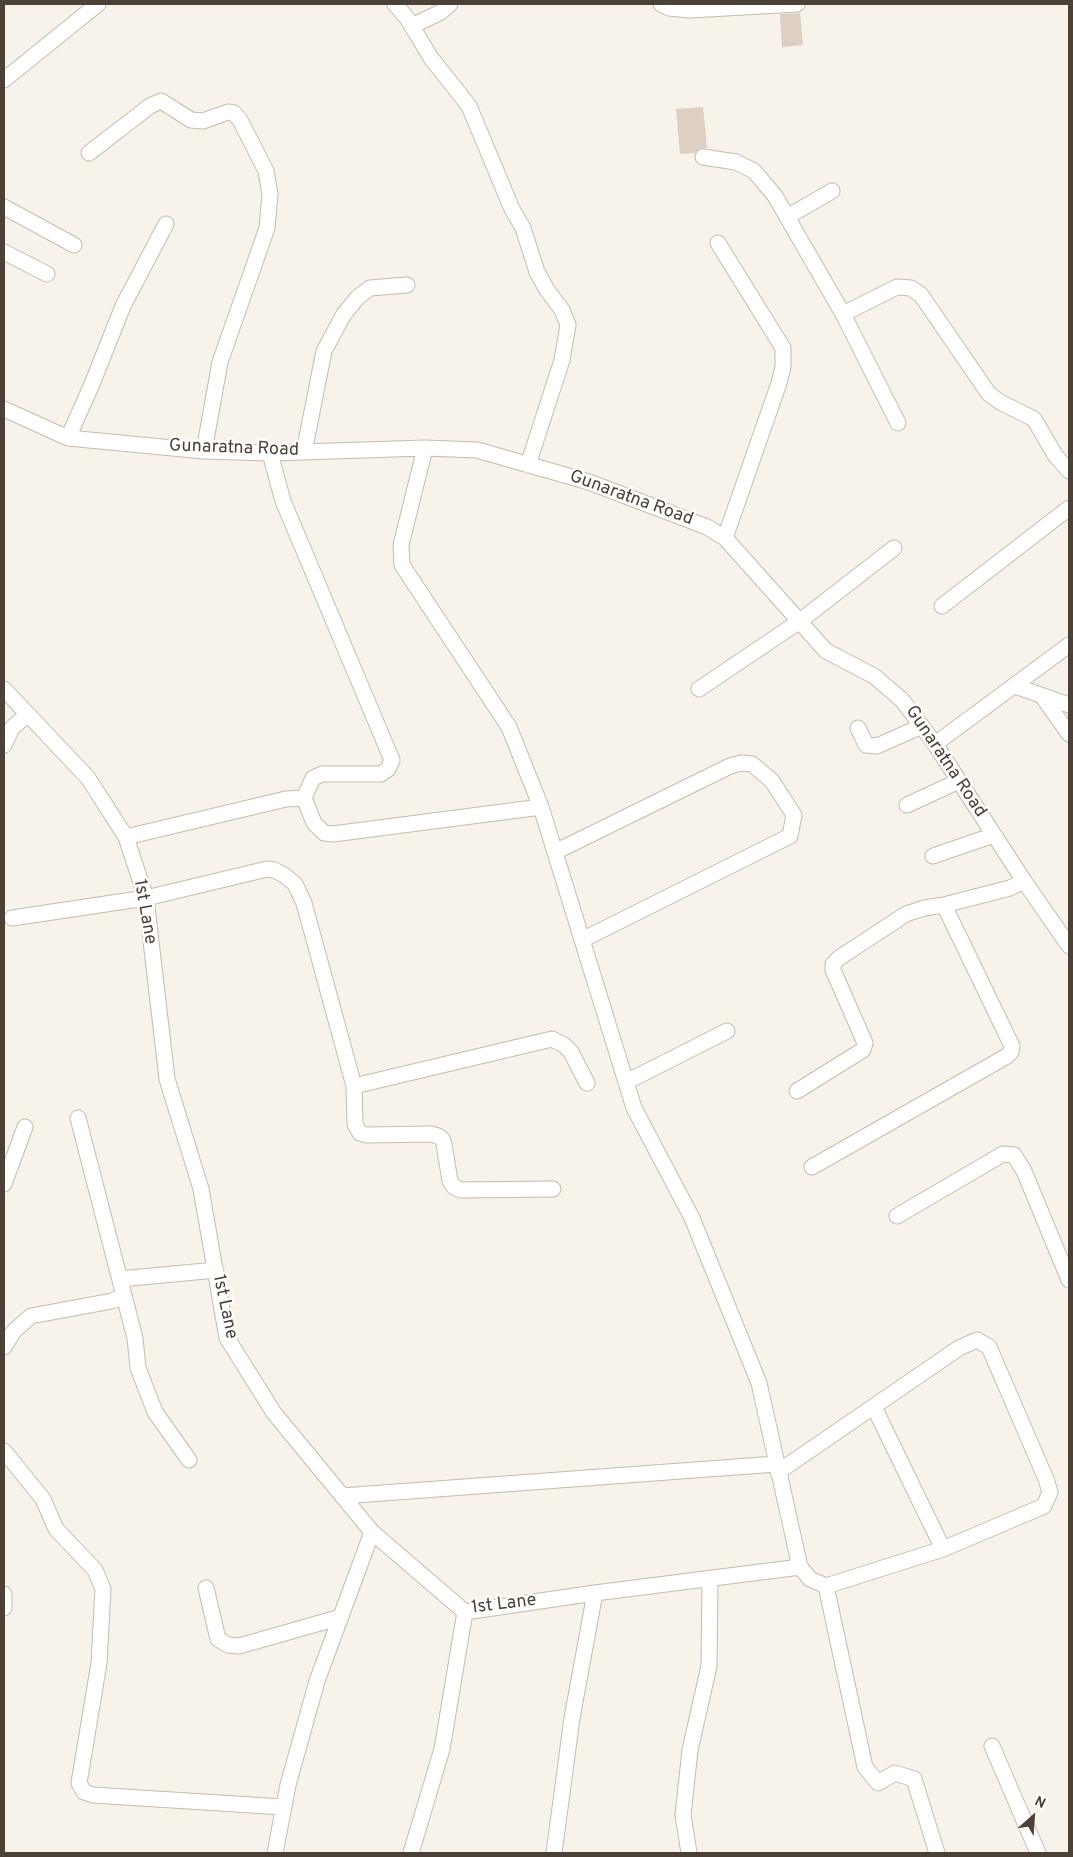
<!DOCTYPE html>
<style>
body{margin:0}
#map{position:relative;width:1073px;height:1857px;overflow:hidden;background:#f7f2ea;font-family:Overpass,sans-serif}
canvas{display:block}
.frame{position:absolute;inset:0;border:5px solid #4c4137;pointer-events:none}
.north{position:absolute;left:1008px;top:1792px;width:50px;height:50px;-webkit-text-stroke:4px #fff;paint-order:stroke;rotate:26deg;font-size:14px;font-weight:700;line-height:20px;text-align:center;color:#4c4137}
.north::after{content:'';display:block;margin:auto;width:18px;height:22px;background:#4c4137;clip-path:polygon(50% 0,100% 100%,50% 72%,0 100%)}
</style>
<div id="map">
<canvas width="1073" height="1857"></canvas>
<div class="frame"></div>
<div class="north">N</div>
</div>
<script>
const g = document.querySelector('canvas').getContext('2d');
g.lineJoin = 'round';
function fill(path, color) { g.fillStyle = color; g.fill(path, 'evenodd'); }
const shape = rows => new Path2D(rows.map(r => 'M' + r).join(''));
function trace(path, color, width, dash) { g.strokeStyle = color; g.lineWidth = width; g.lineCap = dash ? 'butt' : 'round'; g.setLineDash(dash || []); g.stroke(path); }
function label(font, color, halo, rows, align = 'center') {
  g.font = font + ' Overpass,sans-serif'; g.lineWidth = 5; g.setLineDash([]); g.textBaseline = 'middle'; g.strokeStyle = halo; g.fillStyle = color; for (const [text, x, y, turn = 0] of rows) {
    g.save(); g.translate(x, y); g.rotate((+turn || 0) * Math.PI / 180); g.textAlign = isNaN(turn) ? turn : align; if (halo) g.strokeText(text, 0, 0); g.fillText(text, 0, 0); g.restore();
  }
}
const building = shape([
 [800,13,803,45,782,47,780,14],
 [703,107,707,148,699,149,695,153,680,154,676,109]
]);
const minor = shape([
 [395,4,407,18,431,58,469,106,512,209,523,228,537,272,547,290,562,310,568,325,562,360,528,465],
 [661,4,669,8,690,10,797,4],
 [412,26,441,12,450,4],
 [4,80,98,4],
 [89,153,150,106,161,101,191,120,203,121,228,112,234,113,240,120,266,171,270,194,267,228,220,362,204,451],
 [703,157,736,162,754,171,775,196,843,314],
 [4,207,74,245],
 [787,217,832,191],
 [718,243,783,348,783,367,779,383,725,538],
 [4,252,47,274],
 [4,409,68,438,204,451,270,453,425,448,477,450,589,482,707,527,725,538,826,651,874,676,902,700,935,744,1024,881,1069,946],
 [898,423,843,314,897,287,911,288,921,295,989,394,1000,402,1034,419,1055,455,1069,471],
 [68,438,92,384,123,306,166,224],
 [425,448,401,545,402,565,509,727,541,807,634,1108,692,1218,759,1383,800,1567,810,1579,826,1586,943,1549],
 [304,452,324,351,344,314,358,297,370,288,407,285],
 [270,453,283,501,392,760,388,769,381,774,322,774,313,778,304,798],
 [942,606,1069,508],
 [1015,686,1069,705],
 [4,689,88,778,126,837,146,898,167,1079,201,1189,227,1338,274,1413,372,1532,465,1612,595,1593,800,1567],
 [699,689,800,621,894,548],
 [1042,696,1069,734],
 [858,728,866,745,877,746,922,726],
 [935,744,1069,645],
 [4,745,12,728,28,714],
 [907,805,959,781],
 [126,837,286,799,304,798,314,823,324,833,333,834,541,807],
 [555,852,730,766,741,763,752,764,772,781,794,815,790,836,582,940],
 [933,856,994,835],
 [12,918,146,898,267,869,274,870,284,875,295,884,304,903,354,1086,355,1124,360,1133,366,1135,431,1134,438,1136,442,1139,444,1144,450,1181,454,1187,461,1190,553,1189],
 [626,1082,727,1031],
 [354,1086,552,1039,564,1045,571,1052,587,1083],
 [797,1091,863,1050,865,1043,833,970,833,964,839,958,906,914,924,908,944,905,1010,888,1024,881],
 [78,1118,135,1338,138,1368,155,1412,189,1460],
 [812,1167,1007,1056,1011,1052,1012,1046,944,905],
 [4,1184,25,1127],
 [897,1216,1003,1154,1014,1155,1024,1171,1069,1280],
 [120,1279,216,1270],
 [4,1347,14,1331,31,1316,112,1301,124,1296],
 [4,1451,43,1499,56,1529,95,1570,103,1589,99,1663,79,1783,84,1792,93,1795,283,1807],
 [778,1472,959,1348,977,1340,989,1347,1046,1479,1050,1492,1044,1506,943,1549,874,1407],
 [342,1496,776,1464],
 [826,1586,865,1767,878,1783,895,1773,914,1779,937,1853],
 [206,1588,218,1639,228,1645,239,1646,341,1617],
 [4,1594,4,1608],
 [992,1746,1038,1853],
 [275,1853,288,1785,317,1681,372,1532],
 [411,1853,442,1749,465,1612],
 [554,1853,572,1718,595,1593],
 [689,1853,683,1815,690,1750,709,1666,710,1578]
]);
const streetNames = [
 ["Gunaratna Road",234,449,2],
 ["Gunaratna Road",631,499,20],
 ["Gunaratna Road",945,762,56],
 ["1st Lane",144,912,80],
 ["1st Lane",224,1307,78],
 ["1st Lane",504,1605,-7]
];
fill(building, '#ddcfc1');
trace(minor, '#c6bbae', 17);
trace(minor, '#fff', 15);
label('18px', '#4c4137', '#fff', streetNames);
</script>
